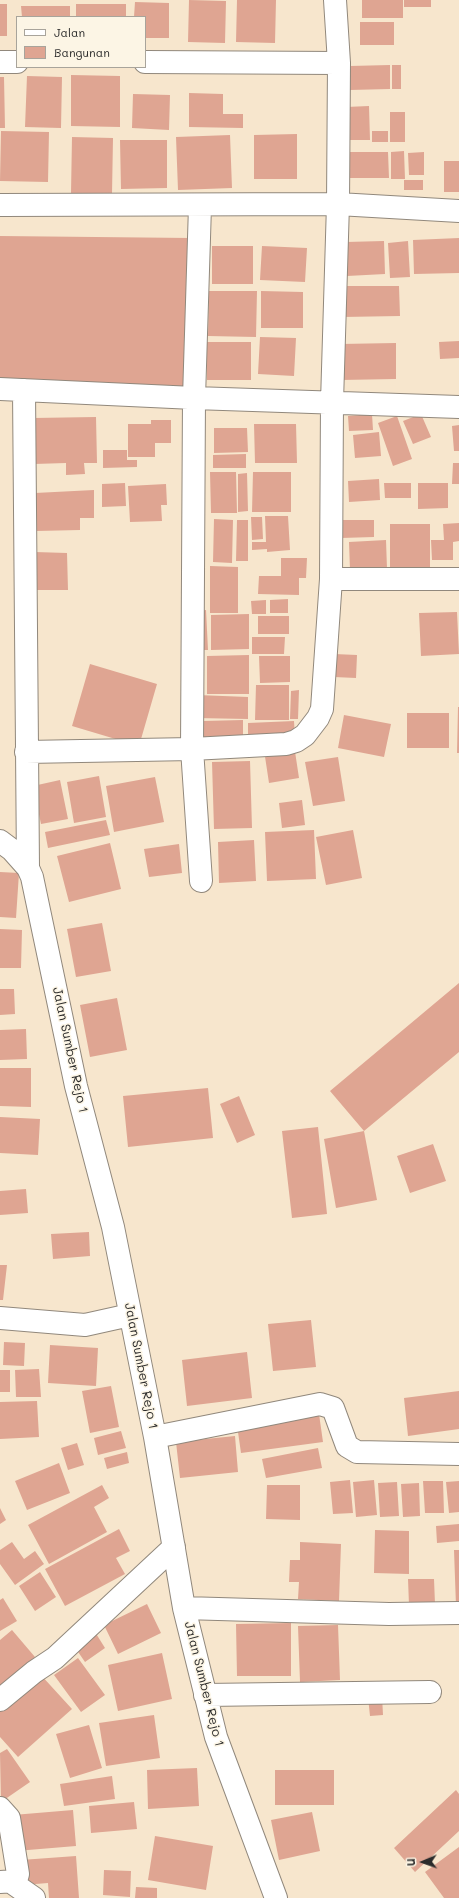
<!DOCTYPE html>
<style>
body{margin:0}
#map{position:relative;width:459px;height:1898px;overflow:hidden;background:#f7e6cd;font-family:Mali,sans-serif}
canvas{display:block}
.legend{position:absolute;left:16px;top:16px;width:130px;height:52px;box-sizing:border-box;background:#fcf5e5;border:1px solid #a8a49b;margin:0;padding:5px 7px;list-style:none;font-size:12px;color:#2b2b2b}
.legend li{display:flex;align-items:center;gap:8px;height:20px}
.legend b{width:20px;border:1px solid #a8a49b}
.north{position:absolute;left:403px;top:1842px;width:40px;height:40px;-webkit-text-stroke:3px #fcf5e5;paint-order:stroke;rotate:268deg;font-size:11px;font-weight:700;line-height:16px;text-align:center;color:#2b2b2b}
.north::after{content:'';display:block;margin:auto;width:14px;height:18px;background:#2b2b2b;clip-path:polygon(50% 0,100% 100%,50% 72%,0 100%)}
</style>
<div id="map">
<canvas width="459" height="1898"></canvas>
<ul class="legend">
<li><b style="height:5px;background:#fff"></b>Jalan</li>
<li><b style="height:11px;background:#dfa592"></b>Bangunan</li>
</ul>
<div class="north">U</div>
</div>
<script>
const g = document.querySelector('canvas').getContext('2d');
g.lineJoin = 'round';
function fill(path, color) { g.fillStyle = color; g.fill(path, 'evenodd'); }
const shape = rows => new Path2D(rows.map(r => 'M' + r).join(''));
function trace(path, color, width, dash) { g.strokeStyle = color; g.lineWidth = width; g.lineCap = dash ? 'butt' : 'round'; g.setLineDash(dash || []); g.stroke(path); }
function label(font, color, halo, rows, align = 'center') {
  g.font = font + ' Mali,sans-serif'; g.lineWidth = 3; g.setLineDash([]); g.textBaseline = 'middle'; g.strokeStyle = halo; g.fillStyle = color; for (const [text, x, y, turn = 0] of rows) {
    g.save(); g.translate(x, y); g.rotate((+turn || 0) * Math.PI / 180); g.textAlign = isNaN(turn) ? turn : align; if (halo) g.strokeText(text, 0, 0); g.fillText(text, 0, 0); g.restore();
  }
}
const building = shape([
 [189,0,226,1,225,43,188,42],
 [237,0,276,0,275,43,236,42],
 [362,0,403,0,403,18,362,18],
 [404,0,431,0,431,7,404,7],
 [135,2,169,3,169,38,145,38,145,17,134,17],
 [0,4,7,4,7,36,0,36],
 [76,4,126,4,126,17,76,17],
 [21,6,70,6,70,17,22,17],
 [360,22,394,22,394,45,360,45],
 [390,65,390,89,350,90,350,66],
 [392,65,401,65,401,89,392,89],
 [71,75,120,76,120,127,71,126],
 [27,76,62,77,61,128,25,127],
 [0,77,4,77,5,128,0,128],
 [189,93,223,94,223,114,243,114,243,128,189,127],
 [133,94,170,95,169,130,132,128],
 [369,106,370,140,347,140,346,107],
 [390,112,405,112,405,142,390,142],
 [1,131,49,132,48,182,0,181],
 [372,131,388,131,388,142,372,142],
 [297,134,297,179,254,179,254,135],
 [230,135,232,188,178,190,176,137],
 [72,137,113,138,112,194,71,193],
 [120,140,167,140,167,188,121,189],
 [404,151,405,179,391,179,391,152],
 [346,152,388,152,389,178,346,178],
 [424,152,424,175,409,175,408,153],
 [444,161,459,161,459,192,444,192],
 [404,180,423,180,423,190,404,190],
 [0,236,191,238,188,391,0,383],
 [459,238,459,273,414,274,413,240],
 [384,241,385,274,347,276,346,242],
 [408,241,410,277,390,278,388,243],
 [212,246,253,246,253,284,212,284],
 [262,246,307,248,305,282,260,280],
 [342,286,399,286,400,316,342,317],
 [209,291,257,291,256,337,208,336],
 [261,291,303,292,303,328,261,328],
 [260,337,296,338,294,376,258,374],
 [459,341,459,358,440,359,439,342],
 [207,342,251,342,251,380,207,380],
 [396,343,396,379,341,380,340,344],
 [372,414,373,430,349,431,348,416],
 [421,414,431,437,413,444,403,421],
 [397,416,412,459,393,466,378,423],
 [96,417,97,463,84,463,85,474,66,475,66,463,34,464,33,418],
 [151,420,171,420,171,443,155,443,155,457,128,457,128,424,151,424],
 [254,424,296,424,297,463,255,463],
 [459,425,459,451,454,451,452,426],
 [214,428,247,428,248,452,214,453],
 [379,432,381,456,355,458,353,435],
 [103,450,127,450,127,460,137,460,137,467,103,468],
 [246,454,246,468,213,468,213,455],
 [453,463,459,463,459,484,452,484],
 [210,472,236,472,237,513,211,513],
 [253,472,291,472,291,512,252,512],
 [247,473,248,511,238,512,238,474],
 [379,479,380,500,349,502,348,481],
 [125,483,126,506,102,507,102,484],
 [384,483,411,483,411,498,385,498],
 [418,483,448,483,448,508,418,509],
 [166,484,167,505,161,505,162,521,130,522,128,486],
 [94,490,94,518,80,518,80,530,36,531,35,493],
 [265,516,288,516,290,550,267,552,267,549,252,550,252,542,266,542],
 [251,517,262,517,263,539,252,540],
 [214,519,233,520,232,563,213,562],
 [237,520,248,520,248,561,236,561],
 [341,520,374,520,374,537,341,538],
 [459,523,459,541,453,542,453,560,432,560,431,540,444,540,443,524],
 [390,524,430,524,430,568,390,568],
 [386,540,387,569,350,570,349,542],
 [35,552,67,553,68,590,35,590],
 [281,558,307,558,306,578,299,578,299,595,258,594,259,576,281,576],
 [210,566,238,567,238,613,210,613],
 [288,599,288,613,270,613,270,600],
 [266,600,266,614,252,614,251,601],
 [206,610,208,650,198,650,197,611],
 [457,612,459,654,421,656,419,613],
 [249,614,249,649,211,650,211,615],
 [258,616,289,616,289,634,258,634],
 [252,637,285,637,284,654,252,654],
 [334,654,357,655,356,678,334,677],
 [249,655,249,694,207,694,207,656],
 [259,656,290,656,290,682,260,683],
 [90,664,157,684,139,746,72,726],
 [256,685,289,685,289,720,255,720],
 [299,690,298,719,290,719,291,691],
 [197,695,248,697,248,719,196,718],
 [458,707,459,707,459,753,457,753],
 [407,713,449,713,449,748,407,748],
 [344,715,391,724,384,757,338,748],
 [243,720,243,736,203,737,203,721],
 [294,721,295,738,248,738,248,723],
 [294,745,299,778,269,783,264,750],
 [338,757,345,801,313,806,305,762],
 [250,761,252,828,214,829,212,762],
 [99,776,106,817,74,823,67,782],
 [155,777,164,822,114,832,106,786],
 [60,780,68,819,41,824,33,786],
 [302,800,305,825,282,828,279,803],
 [106,820,110,835,48,848,45,832],
 [314,830,316,879,267,881,265,832],
 [353,830,362,878,326,885,316,837],
 [254,840,256,881,219,883,218,842],
 [110,843,121,889,69,902,57,856],
 [179,844,182,873,149,877,144,849],
 [0,872,19,873,16,918,0,917],
 [102,923,111,971,76,977,67,929],
 [0,929,22,930,21,968,0,968],
 [459,983,459,1052,364,1131,330,1091],
 [0,989,14,989,15,1014,0,1015],
 [117,998,127,1050,90,1057,80,1005],
 [26,1029,27,1059,0,1060,0,1030],
 [0,1068,31,1068,31,1107,0,1106],
 [208,1088,213,1138,128,1147,123,1096],
 [239,1096,255,1135,237,1143,220,1104],
 [0,1117,40,1119,38,1155,0,1153],
 [318,1127,327,1214,292,1218,282,1131],
 [364,1131,377,1200,336,1208,324,1139],
 [433,1144,446,1181,410,1193,397,1156],
 [26,1189,28,1213,0,1215,0,1191],
 [89,1232,90,1256,53,1259,51,1234],
 [0,1265,7,1265,3,1300,0,1300],
 [311,1320,316,1367,273,1371,268,1324],
 [4,1342,25,1343,24,1366,3,1365],
 [50,1345,98,1348,96,1386,48,1383],
 [247,1352,252,1398,187,1406,182,1360],
 [39,1369,41,1397,16,1397,15,1370],
 [0,1370,10,1370,10,1392,0,1392],
 [111,1386,119,1427,90,1433,82,1391],
 [459,1391,459,1429,408,1436,404,1398],
 [37,1401,39,1437,0,1439,0,1402],
 [319,1414,323,1442,241,1453,237,1425],
 [121,1431,126,1448,98,1455,94,1438],
 [235,1436,238,1472,180,1478,176,1442],
 [77,1443,84,1465,68,1470,61,1448],
 [318,1448,322,1468,266,1478,262,1459],
 [127,1452,129,1463,107,1469,104,1458],
 [59,1463,70,1493,27,1510,15,1481],
 [350,1480,353,1513,333,1514,330,1482],
 [374,1480,377,1515,356,1517,353,1482],
 [423,1481,443,1481,444,1513,425,1513],
 [459,1481,459,1512,449,1513,446,1482],
 [397,1482,399,1516,380,1517,378,1483],
 [419,1483,420,1516,403,1517,401,1484],
 [102,1485,109,1498,94,1507,107,1532,49,1564,28,1525],
 [267,1485,300,1485,300,1520,266,1519],
 [0,1508,6,1520,0,1524],
 [459,1524,459,1541,437,1543,436,1526],
 [119,1529,130,1551,116,1558,125,1574,65,1606,45,1569],
 [375,1530,409,1531,409,1574,374,1573],
 [12,1542,24,1559,35,1551,44,1564,15,1585,0,1564,0,1550],
 [300,1542,341,1544,339,1601,298,1599,299,1582,289,1582,290,1560,300,1560],
 [454,1550,459,1550,459,1606,456,1606],
 [40,1572,56,1597,35,1611,19,1586],
 [408,1579,434,1579,435,1604,409,1605],
 [3,1598,17,1621,0,1631,0,1600],
 [147,1604,161,1633,118,1654,104,1625],
 [291,1623,291,1676,237,1676,236,1624],
 [338,1625,340,1680,300,1682,298,1626],
 [12,1630,35,1657,0,1686,0,1640],
 [95,1632,105,1648,85,1662,74,1646],
 [162,1653,172,1699,118,1711,108,1665],
 [78,1658,105,1695,81,1712,54,1675],
 [40,1674,72,1709,18,1757,0,1737,0,1710],
 [382,1696,383,1715,370,1716,368,1697],
 [154,1715,160,1758,106,1766,99,1723],
 [89,1725,102,1768,70,1778,56,1734],
 [7,1749,30,1782,1,1802,0,1753],
 [197,1768,199,1806,148,1809,147,1770],
 [275,1770,334,1770,334,1805,275,1805],
 [112,1776,115,1799,64,1806,60,1784],
 [456,1790,459,1794,459,1831,415,1872,394,1848],
 [134,1802,137,1829,91,1833,89,1806],
 [73,1810,76,1846,16,1851,13,1815],
 [312,1812,320,1851,279,1860,271,1820],
 [155,1836,213,1846,206,1890,148,1880],
 [459,1847,459,1898,444,1898,425,1872],
 [76,1856,79,1898,49,1898,48,1883,23,1885,21,1860],
 [104,1870,131,1871,130,1897,103,1895],
 [136,1887,157,1888,157,1898,135,1898]
]);
const minor = shape([
 [0,62,17,62],
 [145,62,339,63],
 [0,205,338,204,459,211],
 [200,206,194,398,192,749,201,881],
 [0,389,194,398,459,407],
 [24,390,28,868],
 [331,579,459,579],
 [26,752,192,749,286,744,296,741,305,735,318,718,322,709,331,579,332,402,338,204,339,63,335,0],
 [0,841,12,850,28,868,32,877,76,1086,113,1227,155,1437,184,1608,216,1737,276,1898],
 [0,1318,85,1325,130,1315],
 [155,1437,320,1404,333,1408,347,1446,357,1452,459,1454],
 [184,1608,389,1614,459,1613],
 [205,1695,430,1692],
 [0,1700,34,1672,55,1658,174,1547],
 [0,1808,9,1818,18,1874,16,1881,0,1882],
 [11,1882,34,1898]
]);
const streetNames = [
 ["Jalan Sumber Rejo 1",70,1050,78],
 ["Jalan Sumber Rejo 1",141,1366,79],
 ["Jalan Sumber Rejo 1",204,1684,76]
];
fill(building, '#dfa592');
trace(minor, '#91887c', 24);
trace(minor, '#fff', 22);
label('13px', '#2b2b2b', '#fcf5e5', streetNames);
</script>
